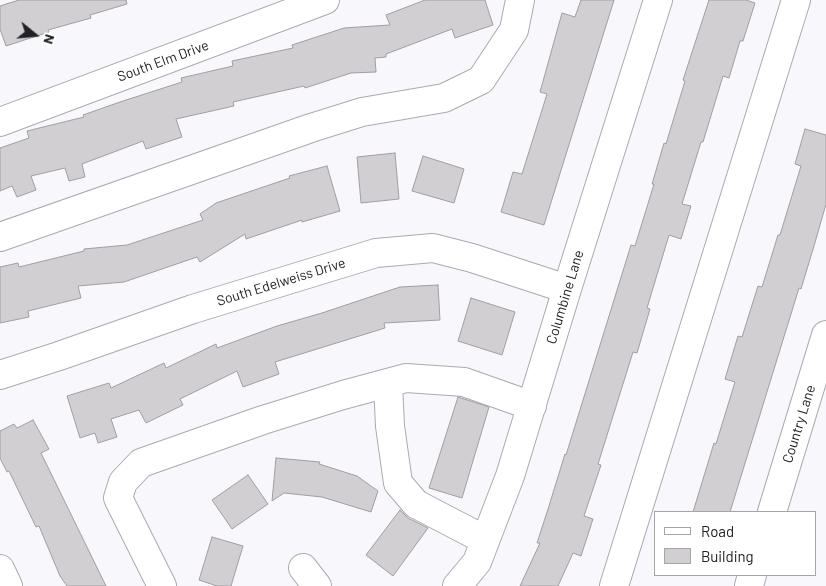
<!DOCTYPE html>
<style>
body{margin:0}
#map{position:relative;width:826px;height:586px;overflow:hidden;background:#f8f7fb;font-family:Barlow,sans-serif}
canvas{display:block}
.legend{position:absolute;left:654px;top:511px;width:162px;height:65px;box-sizing:border-box;background:#fff;border:1px solid #a7a6a7;margin:0;padding:6px 9px;list-style:none;font-size:15px;color:#222123}
.legend li{display:flex;align-items:center;gap:10px;height:25px}
.legend b{width:25px;border:1px solid #a7a6a7}
.north{position:absolute;left:10px;top:10px;width:50px;height:50px;-webkit-text-stroke:4px #fff;paint-order:stroke;rotate:107deg;font-size:14px;font-weight:700;line-height:20px;text-align:center;color:#222123}
.north::after{content:'';display:block;margin:auto;width:18px;height:22px;background:#222123;clip-path:polygon(50% 0,100% 100%,50% 72%,0 100%)}
</style>
<div id="map">
<canvas width="826" height="586"></canvas>
<ul class="legend">
<li><b style="height:6px;background:#fff"></b>Road</li>
<li><b style="height:14px;background:#d2cfd3"></b>Building</li>
</ul>
<div class="north">N</div>
</div>
<script>
const g = document.querySelector('canvas').getContext('2d');
g.lineJoin = 'round';
function fill(path, color) { g.fillStyle = color; g.fill(path, 'evenodd'); }
const shape = rows => new Path2D(rows.map(r => 'M' + r).join(''));
function trace(path, color, width, dash) { g.strokeStyle = color; g.lineWidth = width; g.lineCap = dash ? 'butt' : 'round'; g.setLineDash(dash || []); g.stroke(path); }
function label(font, color, halo, rows, align = 'center') {
  g.font = font + ' Barlow,sans-serif'; g.lineWidth = 4; g.setLineDash([]); g.textBaseline = 'middle'; g.strokeStyle = halo; g.fillStyle = color; for (const [text, x, y, turn = 0] of rows) {
    g.save(); g.translate(x, y); g.rotate((+turn || 0) * Math.PI / 180); g.textAlign = isNaN(turn) ? turn : align; if (halo) g.strokeText(text, 0, 0); g.fillText(text, 0, 0); g.restore();
  }
}
const building = shape([
 [19,0,126,0,127,4,90,15,91,18,48,30,49,32,6,46,0,29,0,6,19,0],
 [425,0,485,0,493,25,455,38,452,29,386,54,386,57,375,58,376,72,351,73,305,88,304,86,233,102,234,106,176,119,182,137,146,149,143,141,82,164,85,177,69,181,65,168,31,176,36,190,17,197,12,186,0,191,0,148,29,138,27,131,84,117,83,115,120,102,182,82,181,78,233,66,232,61,293,48,292,45,344,28,390,25,386,15,425,0],
 [581,0,614,0,544,225,501,212,513,172,522,174,547,94,540,92,562,13,575,17,581,0],
 [709,0,746,0,755,3,743,41,740,41,729,78,723,76,703,142,701,142,682,204,691,206,681,239,669,235,647,308,650,309,637,353,633,352,598,464,601,465,584,516,593,519,581,556,573,553,558,586,520,586,540,543,537,543,549,506,565,454,566,455,631,245,635,246,654,184,652,184,664,143,666,144,685,81,683,80,709,0],
 [805,129,826,135,826,204,814,246,801,289,799,288,730,512,693,512,714,443,716,444,735,382,725,379,738,336,742,337,758,286,762,287,778,235,780,235,801,166,795,164,805,129],
 [395,153,399,199,361,203,357,157,395,153],
 [423,156,464,169,454,203,412,191,423,156],
 [327,166,340,211,302,222,302,220,246,239,245,234,200,262,197,257,124,282,78,286,81,298,28,311,29,317,0,323,0,267,18,263,19,267,84,251,84,249,127,245,203,220,200,214,216,203,290,178,289,176,327,166],
 [438,285,440,320,384,323,385,328,275,362,279,374,243,387,237,371,180,399,183,405,146,423,139,410,111,419,117,437,98,443,95,433,80,438,67,396,109,383,111,388,164,363,166,368,216,344,217,348,277,326,322,313,400,287,438,285],
 [471,298,515,312,502,355,458,341,471,298],
 [458,397,489,407,462,498,429,488,458,397],
 [33,420,49,449,41,453,106,586,67,586,60,576,39,526,36,527,9,471,7,472,0,458,0,431,14,424,17,428,33,420],
 [276,458,320,462,319,464,357,476,378,491,371,512,322,497,284,493,272,501,276,458],
 [248,475,268,504,232,529,212,500,248,475],
 [400,510,408,518,428,528,393,576,366,555,400,510],
 [212,537,243,546,231,586,217,586,199,580,212,537]
]);
const minor = shape([
 [0,122,325,0],
 [0,237,311,128,362,112,444,98,481,80,514,30,520,0],
 [0,375,59,356,193,309,376,253,433,248,472,258,567,289],
 [388,384,390,426,398,483,416,504,485,540],
 [772,512,826,335],
 [303,568,317,586],
 [0,569,8,586],
 [162,586,118,498,123,482,141,463,263,420,343,395,406,378,464,382,532,406],
 [457,586,477,562,510,476,567,289,658,0],
 [614,586,796,0],
 [749,586,752,575]
]);
const streetNames = [
 ["South Elm Drive",163,61,-20],
 ["South Edelweiss Drive",281,282,-17],
 ["Columbine Lane",565,297,-73],
 ["Country Lane",799,424,-73]
];
fill(building, '#d2cfd3');
trace(building, '#a19ea1', 1);
trace(minor, '#abaaae', 30);
trace(minor, '#fff', 28);
label('14px', '#222123', '#fff', streetNames);
</script>
